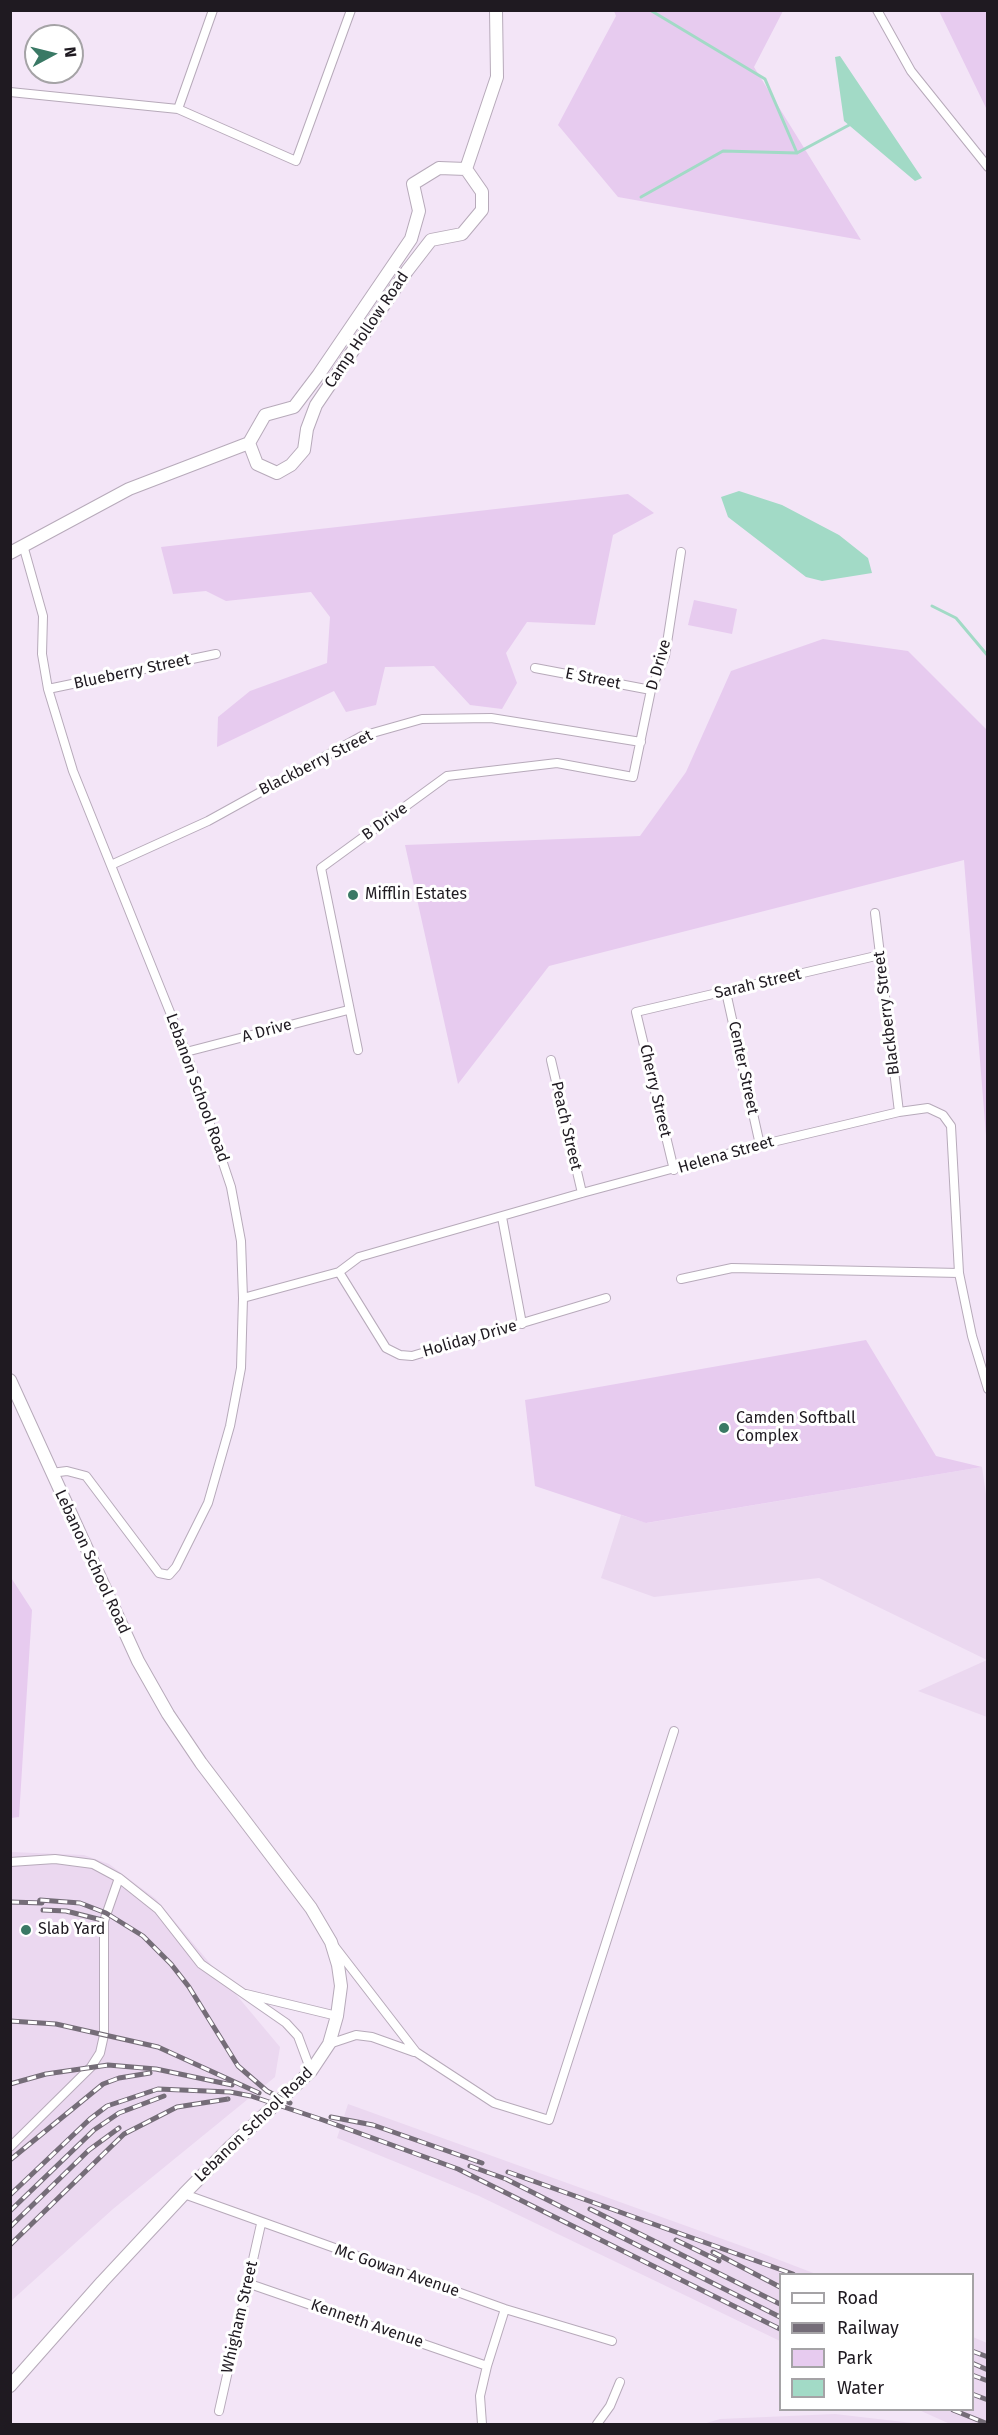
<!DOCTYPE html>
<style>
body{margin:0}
#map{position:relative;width:998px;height:2435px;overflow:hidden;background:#f3e5f7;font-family:"Fira Sans",sans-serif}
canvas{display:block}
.frame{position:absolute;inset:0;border:12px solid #1f1a21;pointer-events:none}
.legend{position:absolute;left:779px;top:2273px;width:195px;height:138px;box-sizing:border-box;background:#fff;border:2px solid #a5a3a6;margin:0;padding:8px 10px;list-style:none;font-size:18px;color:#1f1a21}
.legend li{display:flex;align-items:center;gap:12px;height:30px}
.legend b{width:30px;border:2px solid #a5a3a6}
.north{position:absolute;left:24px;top:24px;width:60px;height:60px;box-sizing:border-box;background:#fff;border:2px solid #a5a3a6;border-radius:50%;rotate:83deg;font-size:16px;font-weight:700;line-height:24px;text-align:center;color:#1f1a21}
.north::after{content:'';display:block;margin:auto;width:21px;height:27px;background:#3a7965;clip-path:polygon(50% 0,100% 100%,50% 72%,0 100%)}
</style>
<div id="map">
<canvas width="998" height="2435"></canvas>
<div class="frame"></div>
<ul class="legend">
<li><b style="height:8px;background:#fff"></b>Road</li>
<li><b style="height:8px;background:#756d78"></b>Railway</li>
<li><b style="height:16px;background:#e7cbef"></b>Park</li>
<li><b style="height:16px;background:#a2dac6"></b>Water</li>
</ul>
<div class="north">N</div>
</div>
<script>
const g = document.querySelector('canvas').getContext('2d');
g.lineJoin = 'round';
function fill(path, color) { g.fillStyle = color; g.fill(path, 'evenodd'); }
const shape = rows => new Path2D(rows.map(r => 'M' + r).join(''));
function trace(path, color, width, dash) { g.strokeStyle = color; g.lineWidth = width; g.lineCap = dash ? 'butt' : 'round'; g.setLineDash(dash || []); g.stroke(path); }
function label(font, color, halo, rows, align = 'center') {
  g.font = font + ' "Fira Sans",sans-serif'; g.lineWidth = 6; g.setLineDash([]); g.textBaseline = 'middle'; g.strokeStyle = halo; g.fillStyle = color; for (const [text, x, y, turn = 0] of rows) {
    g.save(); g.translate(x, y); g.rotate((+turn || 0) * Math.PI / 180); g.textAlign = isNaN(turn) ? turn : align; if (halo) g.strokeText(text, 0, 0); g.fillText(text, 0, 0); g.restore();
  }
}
const built = shape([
 [982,1467,988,1508,987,1717,918,1691,987,1660,819,1578,654,1597,601,1578,621,1515,647,1523],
 [11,1852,84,1855,109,1864,156,1899,280,2047,275,2077,113,2209,11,2301],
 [348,2104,753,2250,816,2274,780,2274,780,2341,479,2196,337,2138],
 [973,2337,987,2343,987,2424,950,2424,919,2410,972,2410],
 [835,2414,921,2424,703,2424,720,2419]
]);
const green = shape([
 [614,11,783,11,754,67,861,240,618,197,558,125,616,16],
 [939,11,987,11,987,110],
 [628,494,654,513,613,535,595,625,527,622,506,653,517,683,502,709,470,705,434,666,385,667,376,705,346,712,334,691,217,747,218,717,250,691,327,663,330,617,311,592,226,601,206,591,173,594,161,547],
 [694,600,737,609,732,634,688,625],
 [823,639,908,651,987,730,987,1148,964,860,549,966,458,1084,405,845,640,836,686,772,731,671],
 [866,1340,936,1456,982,1467,646,1523,535,1486,525,1400],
 [10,1576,32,1610,19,1817,11,1818]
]);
const water = shape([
 [840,56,922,178,915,181,844,121,835,57],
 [739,491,782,505,839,535,868,558,872,573,822,581,806,577,728,517,721,497]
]);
const stream = shape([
 [650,10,765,79,797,153],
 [641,197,723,151,797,153,851,124],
 [932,606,956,618,988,656]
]);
const street = shape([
 [877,10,911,71,988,167],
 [10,92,178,109,296,161,351,10],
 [178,109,213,10],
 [23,545,43,616,42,654,48,689,73,771,186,1052,231,1187,241,1241,243,1298,241,1368,230,1426,208,1503,176,1567,169,1575,159,1573,86,1476,67,1471,51,1473],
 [535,668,651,690],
 [48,689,216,654],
 [111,865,208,821,362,736,422,719,491,718,641,742],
 [875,913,899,1112],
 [726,992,760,1145],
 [358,1050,321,868,447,776,557,763,633,777,651,690,665,656,681,552],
 [186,1052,348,1010],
 [551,1060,582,1193],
 [674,1170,636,1012,880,955],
 [502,1217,522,1324],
 [339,1272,386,1348,400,1355,412,1356,606,1298],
 [681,1279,732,1268,959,1273],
 [243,1298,339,1272,359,1257,582,1193,760,1145,899,1112,928,1108,943,1115,951,1126,959,1273,972,1336,988,1389],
 [10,1862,55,1859,93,1864,119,1878,104,1921,104,2035,100,2053,91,2067,10,2147],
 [119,1878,158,1909,201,1964,286,2023,298,2036,311,2071],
 [335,1947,416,2052,494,2103,549,2120,674,1731],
 [246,1994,337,2016],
 [329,2044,356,2035,372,2037,414,2052],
 [184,2194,505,2309,612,2341],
 [247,2283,487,2366],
 [219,2411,261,2224],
 [482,2424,480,2396,487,2366,505,2309],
 [597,2424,610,2406,620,2382]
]);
const secondary = shape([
 [439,168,466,169,482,192,482,210,462,234,431,240,407,271,316,405,307,429,304,450,291,465,277,473,257,464,249,443,265,415,294,407,319,374,411,239,419,211,413,184,439,168],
 [466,169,497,77,496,10],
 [10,553,129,489,249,443],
 [10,1380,138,1661,168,1714,201,1763,311,1908,331,1942,338,1965,341,1986,337,2016,329,2044,311,2071,231,2146,184,2194,102,2282,10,2386]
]);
const rail = shape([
 [10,1902,42,1903,40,1900,80,1903,106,1913,143,1936,171,1964,189,1987,238,2066,267,2091,290,2103],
 [43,1910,66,1911,102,1920],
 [10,2021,56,2024,158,2047,259,2093],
 [10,2084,46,2074,108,2065,156,2069,232,2085],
 [331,2117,373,2125,482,2163],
 [10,2160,103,2084,119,2078,150,2073],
 [470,2166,506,2179,780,2317],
 [508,2172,793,2274],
 [10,2195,90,2119,107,2106,158,2089,230,2092,251,2096,323,2120,458,2169,780,2329],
 [590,2209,780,2304],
 [10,2211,94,2130,119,2113,164,2096],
 [10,2227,89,2150,119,2128],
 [676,2240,719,2261],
 [10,2245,124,2134,177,2107,228,2099],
 [713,2252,780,2287],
 [972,2351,988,2357],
 [972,2363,988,2370],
 [972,2375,988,2381],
 [972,2394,988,2400],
 [953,2410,988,2424]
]);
const markers = [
 [353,895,6,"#3a7965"],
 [724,1428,6,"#3a7965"],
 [26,1930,6,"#3a7965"]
];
const streetNames = [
 ["Camp Hollow Road",367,330,-56],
 ["D Drive",659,665,-74],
 ["Blueberry Street",132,672,-12],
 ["E Street",593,679,11],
 ["Blackberry Street",316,763,-27],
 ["B Drive",385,822,-36],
 ["Sarah Street",758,984,-13],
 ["Blackberry Street",887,1013,-97],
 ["A Drive",267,1031,-15],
 ["Center Street",743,1068,78],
 ["Lebanon School Road",197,1088,70],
 ["Cherry Street",655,1091,77],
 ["Peach Street",566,1126,77],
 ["Helena Street",726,1155,-16],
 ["Holiday Drive",470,1339,-16],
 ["Lebanon School Road",92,1562,65],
 ["Lebanon School Road",254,2125,-44],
 ["Mc Gowan Avenue",397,2271,19],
 ["Whigham Street",240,2317,-77],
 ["Kenneth Avenue",367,2324,19]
];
const poiNames = [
 ["Mifflin Estates",365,895],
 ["Camden Softball",736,1419],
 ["Complex",736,1437],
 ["Slab Yard",38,1930]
];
fill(built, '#ebd8f0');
fill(green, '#e7cbef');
fill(water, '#a2dac6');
trace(stream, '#a2dac6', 3);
trace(street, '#b7aaba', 10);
trace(secondary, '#b7aaba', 14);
trace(street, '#fff', 8);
trace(secondary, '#fff', 12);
trace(rail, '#756d78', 5);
trace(rail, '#fff', 3, [9]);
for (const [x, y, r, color] of markers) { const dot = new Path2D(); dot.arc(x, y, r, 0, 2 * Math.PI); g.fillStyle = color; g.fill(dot); trace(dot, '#fff', 2); }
label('16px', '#1f1a21', '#fff', streetNames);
label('16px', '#1f1a21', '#fff', poiNames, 'left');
</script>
